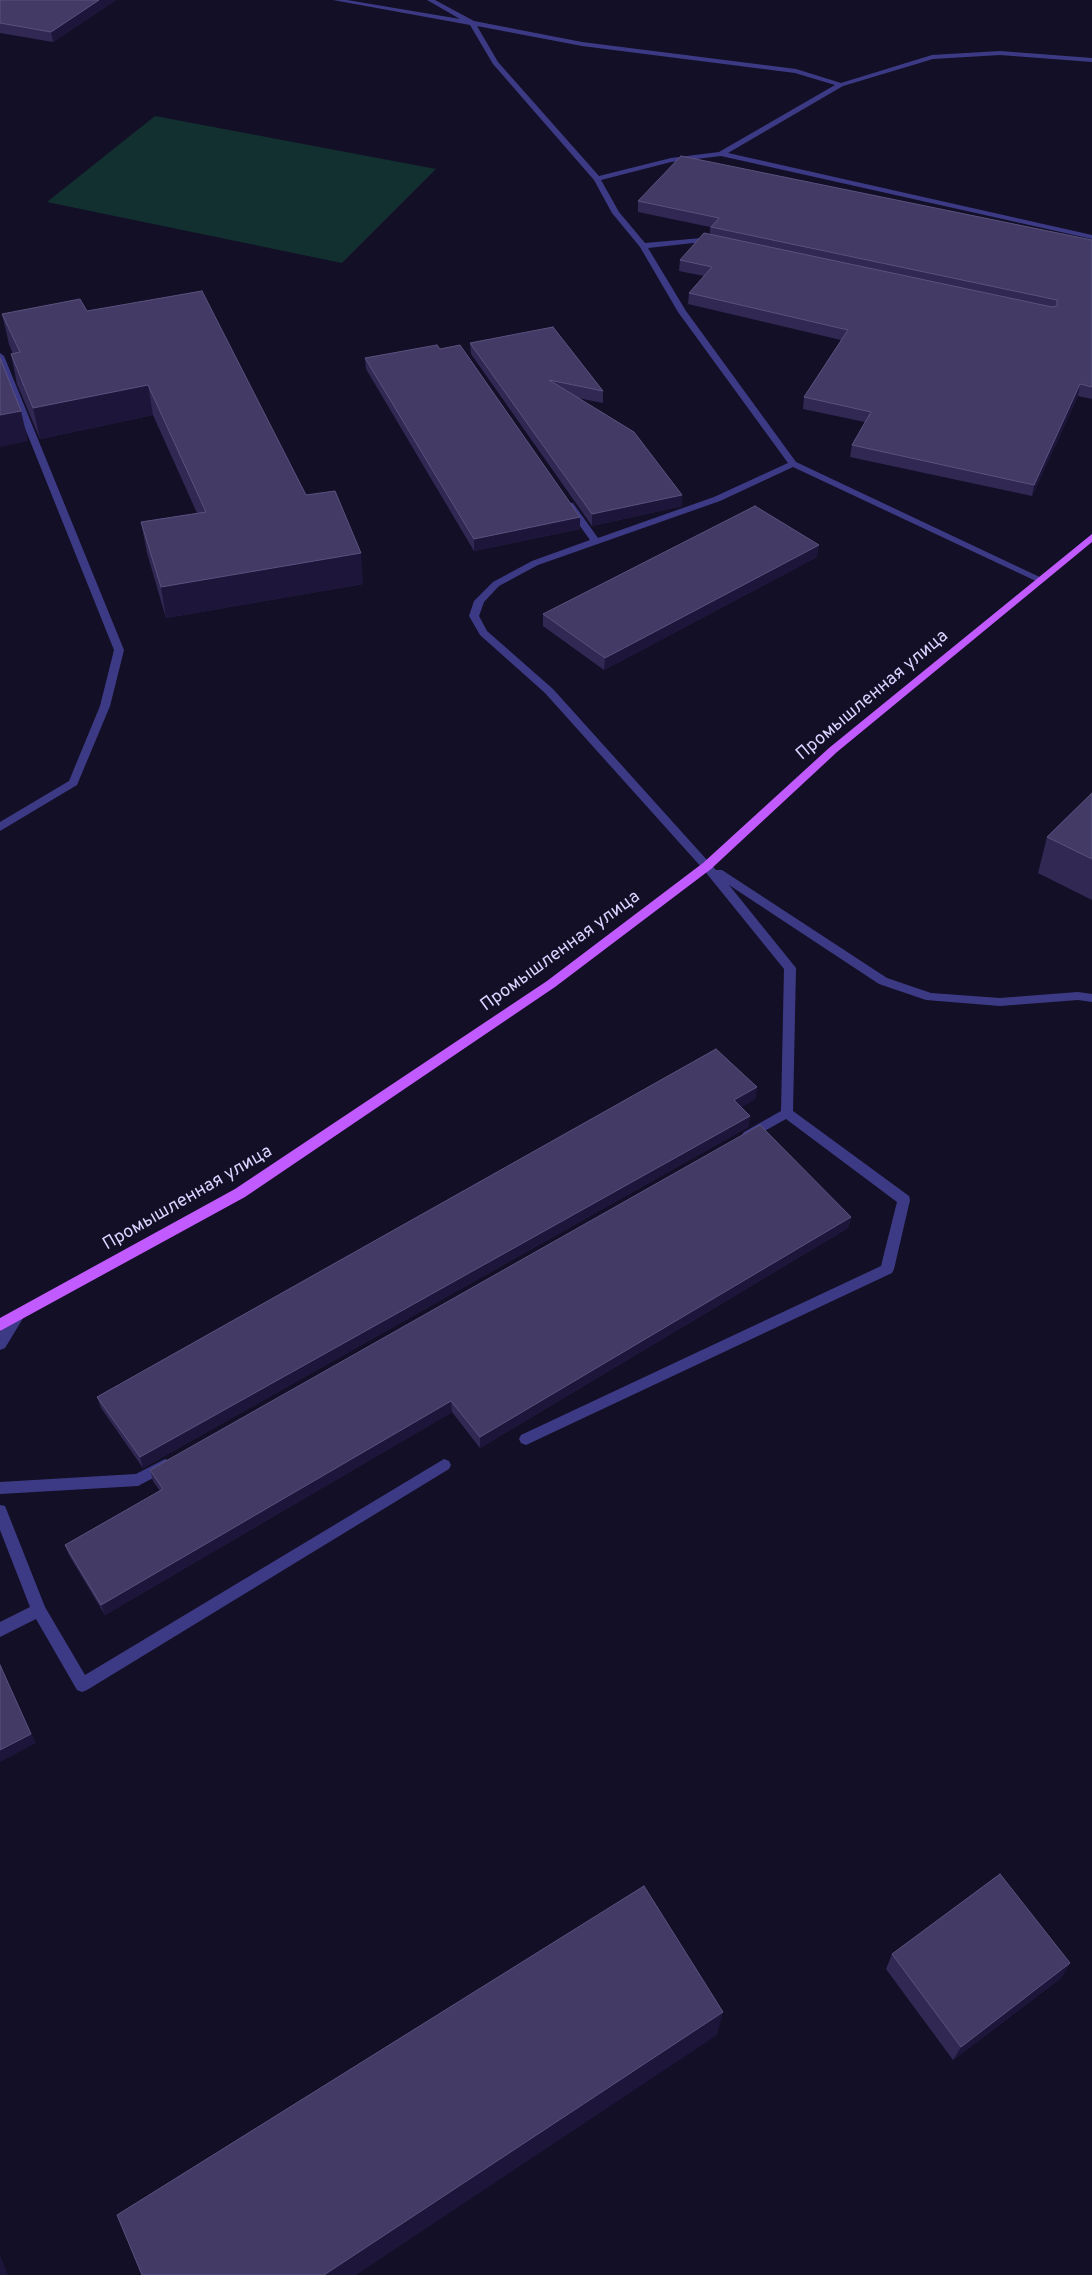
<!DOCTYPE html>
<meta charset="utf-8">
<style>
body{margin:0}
canvas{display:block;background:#130f26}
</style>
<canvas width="1092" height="2275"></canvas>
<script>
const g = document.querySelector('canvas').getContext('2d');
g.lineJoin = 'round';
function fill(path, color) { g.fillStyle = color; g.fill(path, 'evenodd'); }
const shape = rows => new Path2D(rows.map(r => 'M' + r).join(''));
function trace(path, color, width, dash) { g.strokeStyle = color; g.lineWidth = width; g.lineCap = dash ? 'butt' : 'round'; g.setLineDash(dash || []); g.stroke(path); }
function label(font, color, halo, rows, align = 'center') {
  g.font = font + ' Overpass,sans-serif'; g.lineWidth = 5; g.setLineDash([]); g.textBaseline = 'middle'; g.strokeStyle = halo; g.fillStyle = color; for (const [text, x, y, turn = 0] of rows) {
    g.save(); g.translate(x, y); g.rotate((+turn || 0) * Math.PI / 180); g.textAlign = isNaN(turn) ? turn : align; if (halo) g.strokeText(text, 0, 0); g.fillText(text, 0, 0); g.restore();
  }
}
const green = shape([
 [155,116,436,169,342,263,47,202]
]);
const minor = shape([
 [333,0,347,0,460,19,427,0,435,0,474,21,582,42,796,69,841,83,932,55,1000,51,1092,58,1092,62,1000,55,933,59,843,86,728,153,1092,235,1092,239,721,156,671,162,601,180,619,212,645,243,702,238,718,240,718,244,715,244,702,242,648,248,686,311,796,462,1046,580,1041,583,1038,582,793,467,720,501,538,565,499,586,484,602,479,616,487,631,553,689,716,870,722,870,887,978,931,993,1000,998,1078,992,1092,994,1092,1002,1078,1000,1000,1006,926,1000,879,984,729,885,796,968,793,1111,909,1196,910,1200,894,1269,892,1273,526,1445,521,1443,519,1439,521,1435,881,1266,897,1202,786,1119,752,1138,744,1138,742,1135,744,1132,781,1111,784,969,703,869,545,693,480,635,469,616,474,601,493,582,532,561,590,540,565,505,567,503,573,503,598,538,714,497,788,463,678,312,640,247,612,213,594,180,493,64,470,25,333,0],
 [477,26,582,46,795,73,835,85,719,152,671,158,599,176,498,62,477,26],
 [0,353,4,356,124,650,110,706,77,785,0,831,0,822,69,781,100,706,114,650,0,366,0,353],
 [18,1309,23,1311,25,1315,5,1348,0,1350,0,1332,13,1311,18,1309],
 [165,1459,170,1461,172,1465,170,1469,138,1486,0,1494,0,1482,136,1474,165,1459],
 [444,1459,449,1461,451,1465,449,1469,87,1690,82,1692,77,1690,36,1619,0,1637,0,1622,30,1607,0,1530,0,1505,5,1506,7,1511,45,1607,85,1675,444,1459]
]);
const major = shape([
 [1092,534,1092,542,837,752,711,869,555,987,245,1197,0,1331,0,1318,235,1189,547,981,703,863,829,748,1092,534]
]);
const wall = shape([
 [0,0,116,0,53,42,0,33],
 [638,201,1092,240,1092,399,1078,396,1032,496,850,457,852,445,865,422,803,409,804,397,841,340,688,304,689,293,704,276,679,271,680,260,710,234,710,227,638,212],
 [87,311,306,495,363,584,166,618,147,553,141,522,197,513,153,415,40,439,17,384,11,354,13,354,9,344,2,314],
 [470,343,603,391,603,403,578,398,682,495,682,506,592,526,471,354],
 [440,349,580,529,474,551,366,369,365,358],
 [817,557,604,670,543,626,543,614],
 [1092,793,1092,900,1038,873,1047,837],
 [757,1087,755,1099,741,1107,750,1116,748,1127,143,1468,101,1408,97,1397],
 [851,1217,848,1228,480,1448,452,1412,105,1615,69,1555,65,1545,160,1491,153,1481,150,1470],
 [892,1954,1070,1963,1061,1978,953,2060,886,1969]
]);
const shadedWall = shape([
 [99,0,116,0,53,42,51,32],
 [1080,384,1078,396,1032,496,1034,485],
 [148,385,153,415,40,439,33,408],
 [21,411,28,441,0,447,0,415],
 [682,495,682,506,592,526,592,514],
 [580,517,580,529,474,551,474,539],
 [819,545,817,557,604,670,605,658],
 [361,553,363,584,166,618,161,587],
 [757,1087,755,1099,733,1112,734,1100],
 [750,1116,748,1127,143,1468,140,1457],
 [851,1217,848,1228,480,1448,480,1437],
 [451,1401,452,1412,105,1615,101,1605],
 [0,1664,36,1743,0,1762],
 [1070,1963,1061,1978,953,2060,961,2047],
 [723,2012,717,2035,356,2275,324,2275],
 [0,2255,8,2275,0,2275]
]);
const building = shape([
 [0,0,99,0,51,32,0,23,0,0],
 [681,156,1092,240,1092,387,1080,384,1034,485,852,445,871,412,804,397,848,330,689,293,712,267,680,260,704,233,1052,307,1057,306,1057,300,711,227,719,218,638,201,681,156],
 [202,291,306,495,335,491,361,553,161,587,141,522,206,512,148,385,33,408,11,354,20,352,2,314,80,299,87,311,202,291],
 [553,327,603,391,549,380,634,432,682,495,592,514,470,343,553,327],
 [437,345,440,349,460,345,580,517,474,539,365,358,437,345],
 [0,358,21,411,0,415,0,358],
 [755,506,819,545,605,658,543,614,755,506],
 [1092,793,1092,859,1047,837,1092,793],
 [716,1049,757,1087,734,1100,750,1116,140,1457,97,1397,716,1049],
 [760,1125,851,1217,480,1437,451,1401,101,1605,65,1545,163,1489,150,1470,760,1125],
 [0,1665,31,1734,0,1750,0,1665],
 [1000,1874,1070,1963,961,2047,892,1954,1000,1874],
 [644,1886,723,2012,324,2275,142,2275,117,2215,644,1886]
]);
const streetNames = [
 ["Промышленная улица",873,696,-40],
 ["Промышленная улица",561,952,-36],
 ["Промышленная улица",188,1199,-30]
];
fill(green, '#12302f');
fill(minor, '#3d3a85');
fill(major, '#c25bff');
fill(wall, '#312854');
fill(shadedWall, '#1d163a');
fill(building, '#433a66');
trace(building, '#5a527e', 1);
label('18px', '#d9d4ff', '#130f26', streetNames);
</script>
